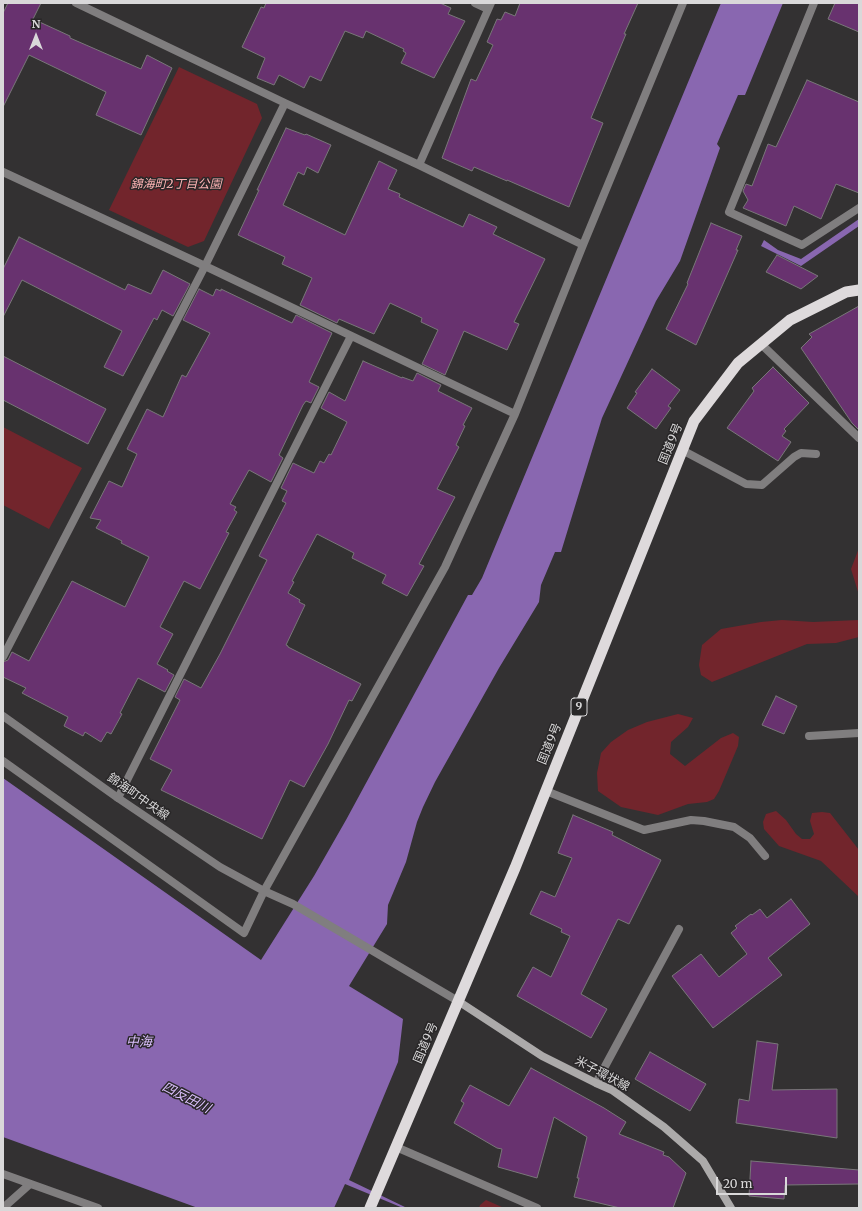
<!DOCTYPE html>
<meta charset="utf-8">
<style>
body{margin:0}
#map{position:relative;width:862px;height:1211px;overflow:hidden;background:#333132;font-family:Merriweather,serif}
canvas{display:block}
.frame{position:absolute;inset:0;border:4px solid #d9d8d9;pointer-events:none}
.north{position:absolute;left:16px;top:16px;width:40px;height:40px;-webkit-text-stroke:3px #292728;paint-order:stroke;rotate:0deg;font-size:11px;font-weight:700;line-height:16px;text-align:center;color:#d9d8d9}
.north::after{content:'';display:block;margin:auto;width:14px;height:18px;background:#d9d8d9;clip-path:polygon(50% 0,100% 100%,50% 72%,0 100%)}
.scale{position:absolute;left:716px;top:1177px;width:71px;height:18px;box-sizing:border-box;border:2px solid #d9d8d9;border-top:0;padding-left:5px;font-size:12px;line-height:14px;white-space:nowrap;color:#d9d8d9;-webkit-text-stroke:3px #292728;paint-order:stroke}
</style>
<div id="map">
<canvas width="862" height="1211"></canvas>
<div class="frame"></div>
<div class="north">N</div>
<div class="scale">20 m</div>
</div>
<script>
const g = document.querySelector('canvas').getContext('2d');
g.lineJoin = 'round';
function fill(path, color) { g.fillStyle = color; g.fill(path, 'evenodd'); }
const shape = rows => new Path2D(rows.map(r => 'M' + r).join(''));
function trace(path, color, width, dash) { g.strokeStyle = color; g.lineWidth = width; g.lineCap = dash ? 'butt' : 'round'; g.setLineDash(dash || []); g.stroke(path); }
function label(font, color, halo, rows, align = 'center') {
  g.font = font + ' Merriweather,"Noto Sans JP",serif'; g.lineWidth = 3; g.setLineDash([]); g.textBaseline = 'middle'; g.strokeStyle = halo; g.fillStyle = color; for (const [text, x, y, turn = 0] of rows) {
    g.save(); g.translate(x, y); g.rotate((+turn || 0) * Math.PI / 180); g.textAlign = isNaN(turn) ? turn : align; if (halo) g.strokeText(text, 0, 0); g.fillText(text, 0, 0); g.restore();
  }
}
const green = shape([
 [179,67,257,104,262,118,204,241,188,247,109,210],
 [3,427,82,468,49,529,3,505],
 [859,548,859,595,851,569],
 [782,620,813,622,859,620,859,637,836,643,807,644,712,682,701,675,699,665,702,645,721,629,761,622],
 [678,714,693,718,688,727,671,742,670,754,685,766,721,738,733,733,739,737,738,746,719,791,714,799,707,802,688,804,658,815,621,807,598,791,597,773,601,753,611,742,628,730,647,722],
 [776,811,786,820,796,834,802,839,810,839,814,834,810,821,812,813,822,812,830,813,859,850,859,897,821,861,779,846,764,829,763,822,766,814],
 [486,1200,504,1208,479,1208,480,1205]
]);
const water = shape([
 [721,3,783,3,745,95,738,95,717,144,720,148,680,261,656,301,602,418,561,552,555,552,541,585,539,602,499,668,435,782,423,807,417,822,406,862,388,905,387,924,349,986,403,1019,398,1062,349,1180,407,1208,198,1208,3,1137,3,778,261,960,314,876,346,820,468,595,472,595,482,578],
 [859,219,859,226,801,266,761,246,764,240,778,250,801,259]
]);
const pier = shape([
 [345,1184,403,1208,334,1208]
]);
const building = shape([
 [8,3,41,3,33,19,70,36,70,38,141,69,147,55,172,68,141,135,96,115,106,92,29,55,3,107,3,13,8,3],
 [266,3,440,3,451,8,448,14,465,21,434,78,401,63,406,53,403,51,404,49,366,31,363,38,345,31,321,81,310,76,304,88,279,75,274,85,257,78,265,58,242,47,261,7,264,8,266,3],
 [520,3,638,3,624,34,626,34,591,118,603,123,569,207,507,180,507,181,474,167,472,171,442,158,471,79,476,81,493,45,487,42,497,19,501,20,505,12,515,16,520,3],
 [835,3,859,3,859,32,828,19,835,3],
 [807,80,859,102,859,193,836,184,821,219,794,206,786,226,743,208,748,200,743,191,746,184,752,186,768,144,776,147,807,80],
 [286,128,305,135,306,134,331,145,318,173,307,167,304,175,298,172,283,205,345,235,379,161,397,170,388,189,400,194,399,197,463,227,469,214,497,227,493,234,545,259,514,322,519,324,507,350,464,331,445,375,422,364,438,330,421,322,422,318,390,303,374,334,339,319,337,323,300,305,312,278,282,264,285,257,238,235,259,190,257,190,286,128],
 [711,223,742,236,736,250,738,250,696,345,666,329,688,284,687,283,711,223],
 [19,237,125,290,128,284,151,294,163,270,190,284,173,316,162,310,157,320,154,318,123,376,104,367,122,331,22,280,3,317,3,269,19,237],
 [777,255,818,276,801,289,766,272,777,255],
 [199,289,213,296,216,289,221,291,221,289,292,323,296,315,332,333,309,382,319,387,311,403,306,401,303,405,279,455,283,458,271,482,249,470,230,504,236,507,234,510,237,512,226,532,229,533,200,589,184,581,160,627,173,634,157,664,168,670,167,671,174,675,165,692,138,678,120,713,122,714,111,734,107,732,101,742,85,732,83,736,64,726,68,717,22,693,26,688,3,677,3,662,8,660,12,652,29,661,72,581,125,607,149,557,121,543,122,541,96,528,101,520,90,518,109,481,122,487,137,454,127,449,147,409,163,417,182,375,186,377,210,333,183,320,199,289],
 [859,306,859,430,852,423,801,348,812,337,809,334,859,306],
 [3,356,106,409,88,444,3,400,3,356],
 [363,361,402,378,402,377,413,381,417,373,441,385,438,391,472,408,463,425,465,426,456,445,459,447,437,489,455,497,419,564,424,566,407,596,382,583,386,575,352,558,354,553,317,534,292,581,294,582,288,593,300,600,299,602,305,605,286,645,288,646,288,647,361,684,352,701,349,700,328,744,304,787,290,780,262,839,161,790,172,770,150,759,180,700,175,697,184,679,201,688,220,654,267,560,259,556,286,503,282,501,287,491,281,488,293,463,314,473,320,461,324,463,329,454,331,455,347,422,321,408,329,392,345,401,363,361],
 [773,367,809,403,784,429,786,431,782,436,791,442,778,461,727,428,754,391,752,388,773,367],
 [652,369,680,390,668,406,671,408,656,429,627,408,637,393,635,392,652,369],
 [776,696,797,706,784,734,762,725,776,696],
 [573,815,613,832,612,835,661,860,629,924,618,919,581,994,607,1009,591,1038,517,996,533,967,551,977,570,936,561,932,562,929,530,914,541,891,555,897,572,858,558,853,573,815],
 [791,899,810,924,768,958,782,975,713,1028,672,976,701,954,719,977,747,954,731,933,737,928,735,926,751,914,752,915,760,909,767,918,791,899],
 [757,1041,778,1044,772,1090,837,1089,837,1138,736,1123,739,1099,749,1101,757,1041],
 [650,1052,706,1084,690,1111,635,1079,650,1052],
 [531,1068,604,1108,626,1122,619,1134,664,1152,663,1155,669,1157,686,1173,673,1208,620,1208,574,1197,579,1178,577,1178,587,1137,554,1117,537,1178,498,1167,502,1149,497,1148,454,1123,464,1103,461,1101,470,1085,509,1106,531,1068],
 [751,1161,859,1170,859,1184,785,1185,784,1199,749,1196,751,1161]
]);
const service = shape([
 [682,450,746,484,762,485,794,457,801,453,816,454],
 [809,736,859,733],
 [3,761,244,933,264,891],
 [596,1083,679,929],
 [3,1174,98,1208],
 [3,1208,30,1184]
]);
const minor = shape([
 [76,3,285,103,419,165,583,245],
 [475,3,488,9],
 [814,3,729,212,802,245,859,208],
 [419,165,491,3],
 [3,172,205,266,515,414],
 [761,344,859,438],
 [3,657,205,266,285,103],
 [546,791,644,830,691,820,704,821,734,827,750,838,765,856],
 [118,798,351,336],
 [264,891,445,567,515,414,583,245,683,3],
 [396,1147,537,1208]
]);
const tertiary = shape([
 [3,716,118,798,220,867,264,891,293,904,458,1001]
]);
const secondary = shape([
 [458,1001,542,1056,596,1083,612,1090,664,1127,703,1161,731,1208]
]);
const trunk = shape([
 [370,1208,515,868,694,421,738,363,790,320,846,292,859,290]
]);
const shields = [
 [579,707,16]
];
const shieldNames = [
 ["9",579,707]
];
const parkNames = [
 ["錦海町2丁目公園",176,185]
];
const streetNames = [
 ["国道9号",671,444,-68],
 ["国道9号",550,744,-68],
 ["錦海町中央線",138,797,35],
 ["国道9号",426,1043,-67],
 ["米子環状線",602,1074,28]
];
const waterNames = [
 ["中海",139,1042],
 ["四反田川",186,1098,27]
];
fill(green, '#72252c');
fill(water, '#8967b0');
fill(pier, '#333132');
fill(building, '#68326f');
trace(building, '#797779', 1);
trace(service, '#807e7f', 8);
trace(minor, '#807e7f', 8);
trace(tertiary, '#807e7f', 8);
trace(secondary, '#acaaaa', 8);
trace(trunk, '#dedadc', 11);
for (const [x, y, w] of shields) { const box = new Path2D(); box.roundRect(x - w / 2, y - 9, w, 18, 3); g.fillStyle = '#292728'; g.fill(box); trace(box, '#d9d8d9', 1); }
label('bold 11px', '#d9d8d9', null, shieldNames);
label('italic 12px', '#fdb3b4', '#292728', parkNames);
label('12px', '#d9d8d9', '#292728', streetNames);
label('italic 13px', '#dbc0fd', '#292728', waterNames);
</script>
